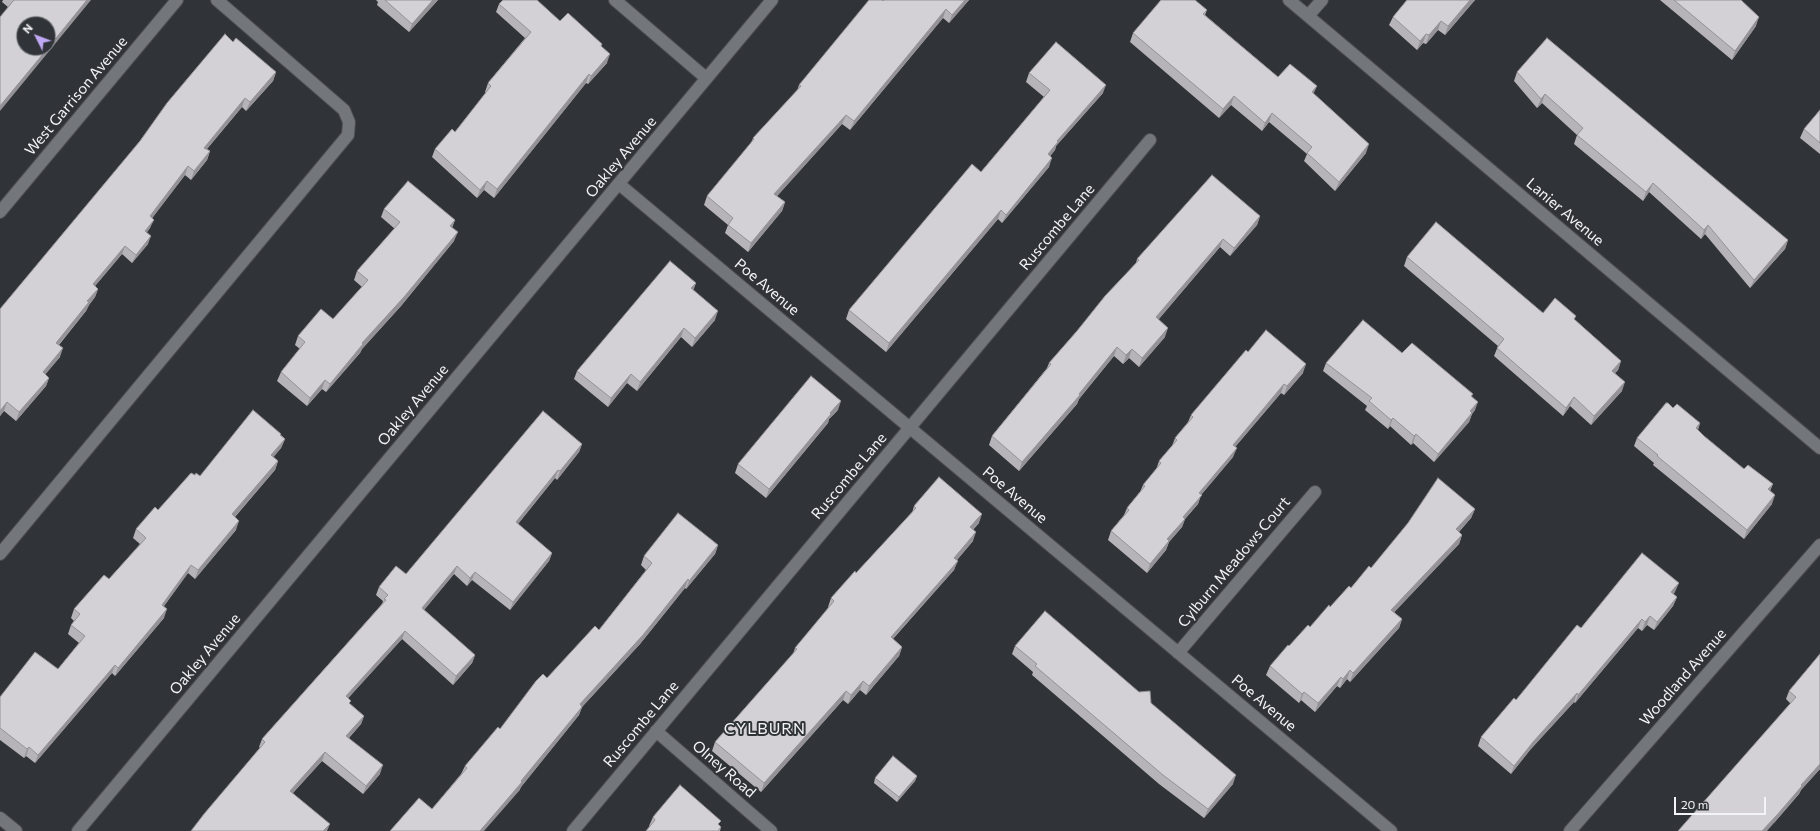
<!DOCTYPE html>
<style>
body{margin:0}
#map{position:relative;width:1820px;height:831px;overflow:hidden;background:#303337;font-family:Commissioner,sans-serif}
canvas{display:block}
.north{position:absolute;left:16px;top:16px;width:40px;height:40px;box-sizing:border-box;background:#303337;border:1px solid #7e8084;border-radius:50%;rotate:312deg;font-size:11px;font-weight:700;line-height:16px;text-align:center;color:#f2f4f7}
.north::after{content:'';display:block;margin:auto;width:14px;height:18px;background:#bfa8f4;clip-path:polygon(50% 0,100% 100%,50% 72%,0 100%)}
.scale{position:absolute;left:1674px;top:797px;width:92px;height:18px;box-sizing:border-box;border:2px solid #f2f4f7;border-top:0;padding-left:5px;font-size:12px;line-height:14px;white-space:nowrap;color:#f2f4f7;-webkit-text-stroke:3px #303337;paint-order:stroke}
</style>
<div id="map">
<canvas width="1820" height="831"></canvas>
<div class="north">N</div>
<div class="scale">20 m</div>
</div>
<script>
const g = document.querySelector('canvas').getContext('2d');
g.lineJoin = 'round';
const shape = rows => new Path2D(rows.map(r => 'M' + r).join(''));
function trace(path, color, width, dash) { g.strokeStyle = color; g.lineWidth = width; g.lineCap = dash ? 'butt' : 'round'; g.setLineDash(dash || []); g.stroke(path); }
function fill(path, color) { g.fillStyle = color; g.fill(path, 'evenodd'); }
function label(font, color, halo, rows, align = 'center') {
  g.font = font + ' Commissioner,sans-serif'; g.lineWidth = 4; g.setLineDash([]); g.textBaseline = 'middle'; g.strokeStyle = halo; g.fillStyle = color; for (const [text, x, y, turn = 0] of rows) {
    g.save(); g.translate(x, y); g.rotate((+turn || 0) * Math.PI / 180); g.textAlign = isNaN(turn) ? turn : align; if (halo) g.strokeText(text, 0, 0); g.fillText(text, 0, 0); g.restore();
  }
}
const lane = shape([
 [0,554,348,135,349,122,344,110,217,0]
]);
const street = shape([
 [615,0,706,78],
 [1289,0,1820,448],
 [1308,16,1322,0],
 [619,184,1391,831],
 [0,212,177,0],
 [1178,653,1315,492],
 [656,731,771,831],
 [0,818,16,831],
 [78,831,772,0],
 [573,831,1150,140],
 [1570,831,1820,545]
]);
const wall = shape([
 [3,0,91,0,8,7,2,2],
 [376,0,438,0,409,32,377,5,378,2],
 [969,0,949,23,943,18,850,130,842,124,777,196,785,202,782,211,748,252,725,233,728,225,704,205,707,196,751,143,753,138,797,91,799,85,883,1],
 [1407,0,1475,0,1445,35,1438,30,1426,44,1423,43,1417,50,1389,25,1393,17],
 [1660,0,1741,0,1756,26,1732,60],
 [499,4,560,21,601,46,607,63,588,84,586,83,494,198,484,190,477,198,432,157,435,149,455,132,486,93,485,92,488,83,525,38,496,12],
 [1207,10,1205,15,1278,77,1314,94,1366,153,1335,191,1304,161,1307,154,1269,122,1262,131,1231,105,1219,118,1130,42,1133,33],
 [233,42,276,72,273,81,246,111,242,107,207,149,210,151,207,160,191,180,185,175,152,218,150,228,147,232,148,244,132,263,122,254,95,286,98,289,95,297,89,305,86,311,59,345,60,357,45,374,49,378,46,386,16,421,4,411,0,416,0,309],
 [1517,72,1788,240,1785,249,1750,288,1705,234,1701,239,1649,192,1643,201,1574,144,1577,135,1542,103,1537,108,1514,81],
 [1029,73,1103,93,1056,146,1055,150,1050,156,1049,167,1002,223,998,219,886,352,846,319,849,310,981,172,1044,97,1026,82],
 [1820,110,1820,154,1800,138,1804,129],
 [384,209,455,220,452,228,454,241,401,306,362,349,360,353,326,392,322,389,307,406,277,381,281,372,300,349,295,345,298,336,333,319,362,287,354,280,357,271,395,229,381,217],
 [1260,216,1257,225,1230,256,1220,247,1158,320,1165,337,1139,367,1129,358,1123,364,1114,356,1079,399,1077,404,1019,471,989,445,992,436,1047,368,1049,363,1077,331,1136,263,1137,259],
 [1407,257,1543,313,1574,319,1621,361,1618,370,1615,373,1622,391,1591,425,1570,406,1563,416,1494,356,1498,346,1404,266],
 [696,283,693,290,715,320,692,347,681,337,637,391,627,383,608,407,574,379,577,371],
 [1248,352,1303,373,1284,395,1281,393,1235,447,1233,457,1201,495,1198,504,1185,519,1182,527,1169,542,1166,550,1147,573,1108,540,1111,531,1124,515,1127,508,1140,492,1143,485,1156,470,1159,461,1172,446,1175,438,1188,422,1191,415],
 [1402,353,1473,394,1472,396,1475,410,1472,414,1469,422,1434,462,1413,443,1411,445,1390,426,1388,429,1365,410,1367,406,1323,371,1326,363],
 [1673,408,1700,423,1698,430,1704,436,1744,469,1773,484,1770,491,1772,504,1744,539,1653,465,1654,463,1634,446,1637,438],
 [838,410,829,419,828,423,766,498,735,473,738,464],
 [281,435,285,439,281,448,273,457,278,461,275,470,235,517,236,530,195,579,188,573,164,606,164,618,115,676,112,673,35,763,26,756,24,758,0,740,0,697,58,669,79,643,68,634,71,625,74,621,71,618,74,609,109,579,140,544,133,538,136,529,158,510,195,475,200,476],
 [582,444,579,452,557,480,555,478,518,524,552,553,549,561,510,610,472,580,467,586,454,574,424,610,475,655,472,663,453,685,402,639,348,698,350,704,364,716,361,724,349,738,380,774,363,794,322,761,293,793,191,831,260,748,259,747,262,739,382,604,383,601,376,595,379,587,406,574],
 [914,506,979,523,973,530,973,541,957,560,954,570,893,639,902,647,899,656,866,695,860,690,848,704,843,700,761,792,712,751,715,742,793,654,795,648,829,608,828,607,831,598,856,573,912,513],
 [1475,509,1471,518,1459,532,1462,535,1459,544,1394,612,1402,619,1399,628,1350,682,1347,679,1340,688,1337,686,1315,712,1301,700,1299,703,1266,675,1270,666,1371,568],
 [718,545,715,554,686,589,685,588,640,644,582,707,579,715,521,787,519,791,432,809,461,774,465,766,500,729,547,678,599,630,646,570,641,565,644,556],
 [1675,592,1673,594,1677,597,1673,606,1654,630,1647,625,1642,631,1638,628,1575,703,1574,702,1530,750,1511,774,1478,746,1481,737,1516,700,1581,628],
 [1015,646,1151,703,1233,784,1204,818,1159,784,1032,675,1033,672,1012,654],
 [1820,654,1820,769,1801,790,1799,794,1774,823,1791,704,1786,699,1789,691],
 [917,776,915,781,897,802,874,783,875,778],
 [653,817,719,825,721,827,720,831,646,831,650,826,649,826]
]);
const shadedWall = shape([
 [87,0,91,0,0,111,0,106],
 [433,0,438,0,409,32,412,24],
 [965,0,969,0,949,23,952,15],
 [1470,0,1475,0,1445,35,1448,26],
 [946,9,943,18,850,130,854,121],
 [1759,17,1756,26,1732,60,1735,51],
 [1441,21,1438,30,1426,44,1429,35],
 [1426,34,1423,43,1417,50,1420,41],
 [610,54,607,63,588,84,591,76],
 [276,72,273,81,246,111,250,102],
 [589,74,586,83,494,198,497,189],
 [1106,85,1103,93,1056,146,1055,150,1045,163,1048,154,1057,141],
 [1317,86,1313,95,1312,92],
 [1545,94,1542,103,1537,108,1541,99],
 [1234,96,1231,105,1219,118,1223,109],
 [245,98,242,107,201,156,204,148],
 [1272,113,1269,122,1262,131,1265,123],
 [846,115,842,124,771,203,774,194],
 [1369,144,1366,153,1335,191,1339,182],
 [210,151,207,160,191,180,194,171],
 [1052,158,1049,167,1002,223,1006,215],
 [188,166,185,175,147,225,150,216],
 [487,181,484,190,477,198,480,190],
 [1653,183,1649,192,1643,201,1646,192],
 [785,202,782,211,748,252,751,243],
 [1001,210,998,219,886,352,889,343],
 [1260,216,1257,225,1230,256,1234,248],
 [154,220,150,228,142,239,145,231],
 [455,220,451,229,450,226],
 [1708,225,1705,234,1701,239,1704,230],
 [458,232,454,241,401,306,362,349,360,353,326,392,330,384,362,343],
 [151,236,148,244,132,263,136,255],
 [1223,239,1220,247,1153,326,1156,317],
 [1788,240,1785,249,1750,288,1754,280],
 [125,246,122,254,89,293,93,284],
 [696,283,693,291,691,288],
 [98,289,95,297,89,305,86,311,53,351,56,343,87,301],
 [718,311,715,320,692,347,695,338],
 [684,328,681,337,637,391,640,382],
 [1168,328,1165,337,1139,367,1142,358],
 [1117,347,1114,356,1079,399,1077,404,1019,471,1022,462],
 [63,348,60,357,40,381,43,372],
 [1132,349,1129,358,1123,364,1126,355],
 [1621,361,1618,370,1609,380,1612,371],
 [1306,364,1303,373,1284,395,1287,386],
 [631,374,627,383,608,407,611,398],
 [49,378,46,386,16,421,19,412],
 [325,380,322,389,307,406,310,398],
 [1625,382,1622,391,1591,425,1594,416],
 [1284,384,1281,393,1230,453,1233,445],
 [1574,397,1570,406,1563,416,1566,408],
 [841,401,838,410,829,419,828,423,766,498,769,489,830,413],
 [7,402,4,411,0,416,0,411],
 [1478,402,1475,410,1472,414,1469,422,1434,462,1438,454,1470,411],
 [1393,418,1390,426,1388,429,1391,420],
 [1700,423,1697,432,1696,428],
 [1416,434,1413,443,1411,445,1414,436],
 [285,439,281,448,268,464,271,455],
 [582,444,579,452,557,480,560,471],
 [1237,448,1233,457,1201,495,1198,504,1185,519,1182,527,1169,542,1166,550,1147,573,1150,564,1199,493],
 [278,461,275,470,229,523,232,514],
 [558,470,555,478,513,530,516,522],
 [1773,484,1769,492,1768,489],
 [1775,495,1772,504,1744,539,1747,530],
 [1475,509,1471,518,1453,538,1456,529],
 [982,514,979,523,967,536,970,527],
 [239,521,236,530,195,579,198,570],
 [976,532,973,541,951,567,954,558],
 [1462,535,1459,544,1388,619,1391,610],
 [718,545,715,554,686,589,689,581],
 [552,553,549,561,510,610,513,602],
 [958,561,954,570,887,645,891,637],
 [191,565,188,573,159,613,162,605],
 [457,566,454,574,419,616,422,608],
 [475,572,472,580,467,586,470,578],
 [688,579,685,588,640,644,582,707,579,715,521,787,519,791,484,831,480,831,521,781,580,704],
 [1679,583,1675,592,1668,601,1671,592],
 [1677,597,1673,606,1654,630,1657,622],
 [167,609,164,618,115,676,118,668],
 [1650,616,1647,625,1642,631,1645,622],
 [1402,619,1399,628,1350,682,1353,673],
 [1642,619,1638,628,1575,703,1578,695],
 [405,631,402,639,343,704,346,696],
 [902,647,899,656,866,695,869,686],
 [475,655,472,663,453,685,456,676],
 [115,665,112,673,35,763,38,755],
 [1350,670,1347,679,1340,688,1343,679],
 [1341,677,1337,686,1315,712,1318,703],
 [863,681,860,690,848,704,851,695],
 [846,691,843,700,761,792,764,783],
 [1304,692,1301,700,1299,703,1302,694],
 [1577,693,1574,702,1530,750,1511,774,1514,766,1533,742],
 [364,716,361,724,343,744,346,736],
 [29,747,26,756,24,758,27,749],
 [325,752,322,761,287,799,290,791],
 [1820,764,1820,769,1801,790,1799,794,1767,831,1762,831],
 [383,765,380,774,363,794,366,786],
 [1236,775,1233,784,1204,818,1208,809],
 [917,776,915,781,897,802,899,797],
 [330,824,327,831,323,831]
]);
const building = shape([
 [14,0,87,0,48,48,48,24,24,24,24,48,48,48,0,106,0,17,14,0],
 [385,0,433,0,412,24,385,0],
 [503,0,537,0,560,21,568,13,602,44,601,46,610,54,591,76,589,74,497,189,487,181,480,190,435,149,452,129,455,132,491,86,488,83,531,32,499,4,503,0],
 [869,0,882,0,883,1,884,0,965,0,952,15,946,9,854,121,846,115,774,194,785,202,751,243,728,225,733,218,707,196,754,139,753,138,801,86,799,85,869,0],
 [1161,0,1195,0,1207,10,1203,14,1278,77,1290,64,1317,86,1312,92,1369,144,1339,182,1307,153,1312,147,1272,113,1265,123,1234,96,1223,109,1133,33,1161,0],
 [1407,0,1470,0,1448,26,1441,21,1429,35,1426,34,1420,41,1393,17,1407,0],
 [1674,0,1741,0,1759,17,1735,51,1674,0],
 [225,34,233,42,236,38,276,72,250,102,245,98,204,148,210,151,194,171,188,166,150,216,154,220,145,231,151,236,136,255,125,246,93,284,98,289,87,301,89,302,56,343,63,348,43,372,49,378,19,412,7,402,0,411,0,309,140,141,167,103,225,34],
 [1547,38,1788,240,1754,280,1708,225,1704,230,1653,183,1646,192,1577,135,1583,128,1545,94,1541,99,1517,72,1547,38],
 [1056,42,1106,85,1057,141,1058,142,1048,154,1052,158,1006,215,1001,210,889,343,849,310,972,164,981,172,1050,90,1029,73,1056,42],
 [1820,110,1820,143,1804,129,1820,110],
 [1212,175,1260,216,1234,248,1223,239,1156,317,1168,328,1142,358,1132,349,1126,355,1117,347,1079,394,1080,395,1022,462,992,436,1051,364,1049,363,1077,331,1105,296,1139,260,1137,259,1212,175],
 [408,181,455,220,450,226,458,232,404,297,362,343,363,344,330,384,325,380,310,398,281,372,305,342,298,336,321,309,333,319,368,280,357,271,400,222,384,209,408,181],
 [1436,222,1543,313,1555,298,1576,316,1574,319,1621,361,1612,371,1625,382,1594,416,1574,397,1566,408,1497,348,1504,339,1407,257,1436,222],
 [670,261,696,283,691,288,718,311,695,338,684,328,640,382,631,374,611,398,577,371,670,261],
 [1363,320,1402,353,1412,343,1473,394,1471,396,1478,402,1470,411,1472,413,1438,454,1416,434,1414,436,1393,418,1391,420,1369,401,1372,398,1326,363,1363,320],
 [1266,330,1306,364,1287,386,1284,384,1233,445,1237,448,1199,493,1202,495,1183,517,1185,519,1167,539,1169,541,1150,564,1111,531,1129,510,1127,508,1145,486,1143,485,1161,463,1159,461,1177,440,1175,438,1193,417,1191,415,1246,350,1248,352,1266,330],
 [811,376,841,401,830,413,831,414,769,489,738,464,811,376],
 [1666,403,1668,403,1673,408,1677,404,1700,423,1696,428,1704,436,1744,469,1748,465,1773,484,1768,489,1775,495,1747,530,1657,456,1658,455,1637,438,1666,403],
 [253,410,281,434,280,435,285,439,271,455,278,461,232,514,239,521,198,570,191,565,162,605,167,609,118,668,115,665,38,755,29,747,27,749,0,728,0,697,35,652,58,669,85,636,71,625,80,614,74,609,104,575,109,579,146,538,136,529,155,507,158,510,191,473,195,475,196,473,200,476,253,410],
 [543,411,582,444,560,471,558,470,516,522,552,553,513,602,475,572,470,578,457,566,422,608,475,655,456,676,405,631,346,696,351,701,349,703,364,716,346,736,383,765,366,786,325,752,290,791,330,824,323,831,191,831,204,814,265,742,262,739,386,600,384,599,388,595,379,587,396,566,406,574,543,411],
 [939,477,982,514,970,527,976,532,954,558,958,561,891,637,902,647,869,686,863,681,851,695,846,691,764,783,715,742,797,649,795,648,834,601,831,598,855,571,856,573,916,508,914,506,939,477],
 [1438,478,1475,509,1456,529,1462,535,1391,610,1402,619,1353,673,1350,670,1343,679,1341,677,1318,703,1304,692,1302,694,1270,666,1288,645,1289,646,1308,625,1310,627,1329,605,1330,607,1349,586,1351,588,1369,566,1371,568,1408,523,1438,478],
 [678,513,718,545,689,581,688,579,643,635,580,704,582,707,521,781,522,782,480,831,390,831,419,798,432,809,467,768,465,766,498,727,500,729,536,681,543,674,547,678,595,626,599,630,652,563,644,556,678,513],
 [1642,553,1679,583,1671,592,1677,597,1657,622,1650,616,1645,622,1642,619,1578,695,1577,693,1533,742,1514,766,1481,737,1514,698,1516,700,1577,625,1581,628,1642,553],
 [1045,611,1139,692,1150,691,1151,703,1236,775,1208,809,1163,775,1035,666,1037,664,1015,646,1045,611],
 [1820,654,1820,764,1801,785,1802,786,1777,815,1762,831,1678,831,1796,697,1789,691,1820,654],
 [893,756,917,776,899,797,875,778,893,756],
 [680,785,721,821,718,824,721,827,718,831,646,831,655,820,653,817,680,785]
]);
const streetNames = [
 ["West Garrison Avenue",76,96,-50],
 ["Oakley Avenue",621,157,-50],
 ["Lanier Avenue",1565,212,40],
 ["Ruscombe Lane",1057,227,-50],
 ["Poe Avenue",767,287,40],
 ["Oakley Avenue",413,405,-50],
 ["Ruscombe Lane",849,476,-50],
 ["Poe Avenue",1015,495,40],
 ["Cylburn Meadows Court",1234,562,-50],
 ["Oakley Avenue",205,654,-50],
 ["Woodland Avenue",1683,677,-49],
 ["Poe Avenue",1264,703,40],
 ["Ruscombe Lane",641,724,-50],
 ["Olney Road",724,769,41]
];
const neighbourhoodNames = [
 ["CYLBURN",765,729]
];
trace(lane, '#4c4e52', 14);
trace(street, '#4c4e52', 14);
trace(lane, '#73767b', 12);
trace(street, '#73767b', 12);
fill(wall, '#b6b4b8');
fill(shadedWall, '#949296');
fill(building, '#d4d1d6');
trace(building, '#949296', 1);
label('15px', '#f2f4f7', '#303337', streetNames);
g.letterSpacing = '1px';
label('16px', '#f2f4f7', '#303337', neighbourhoodNames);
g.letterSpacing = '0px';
</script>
